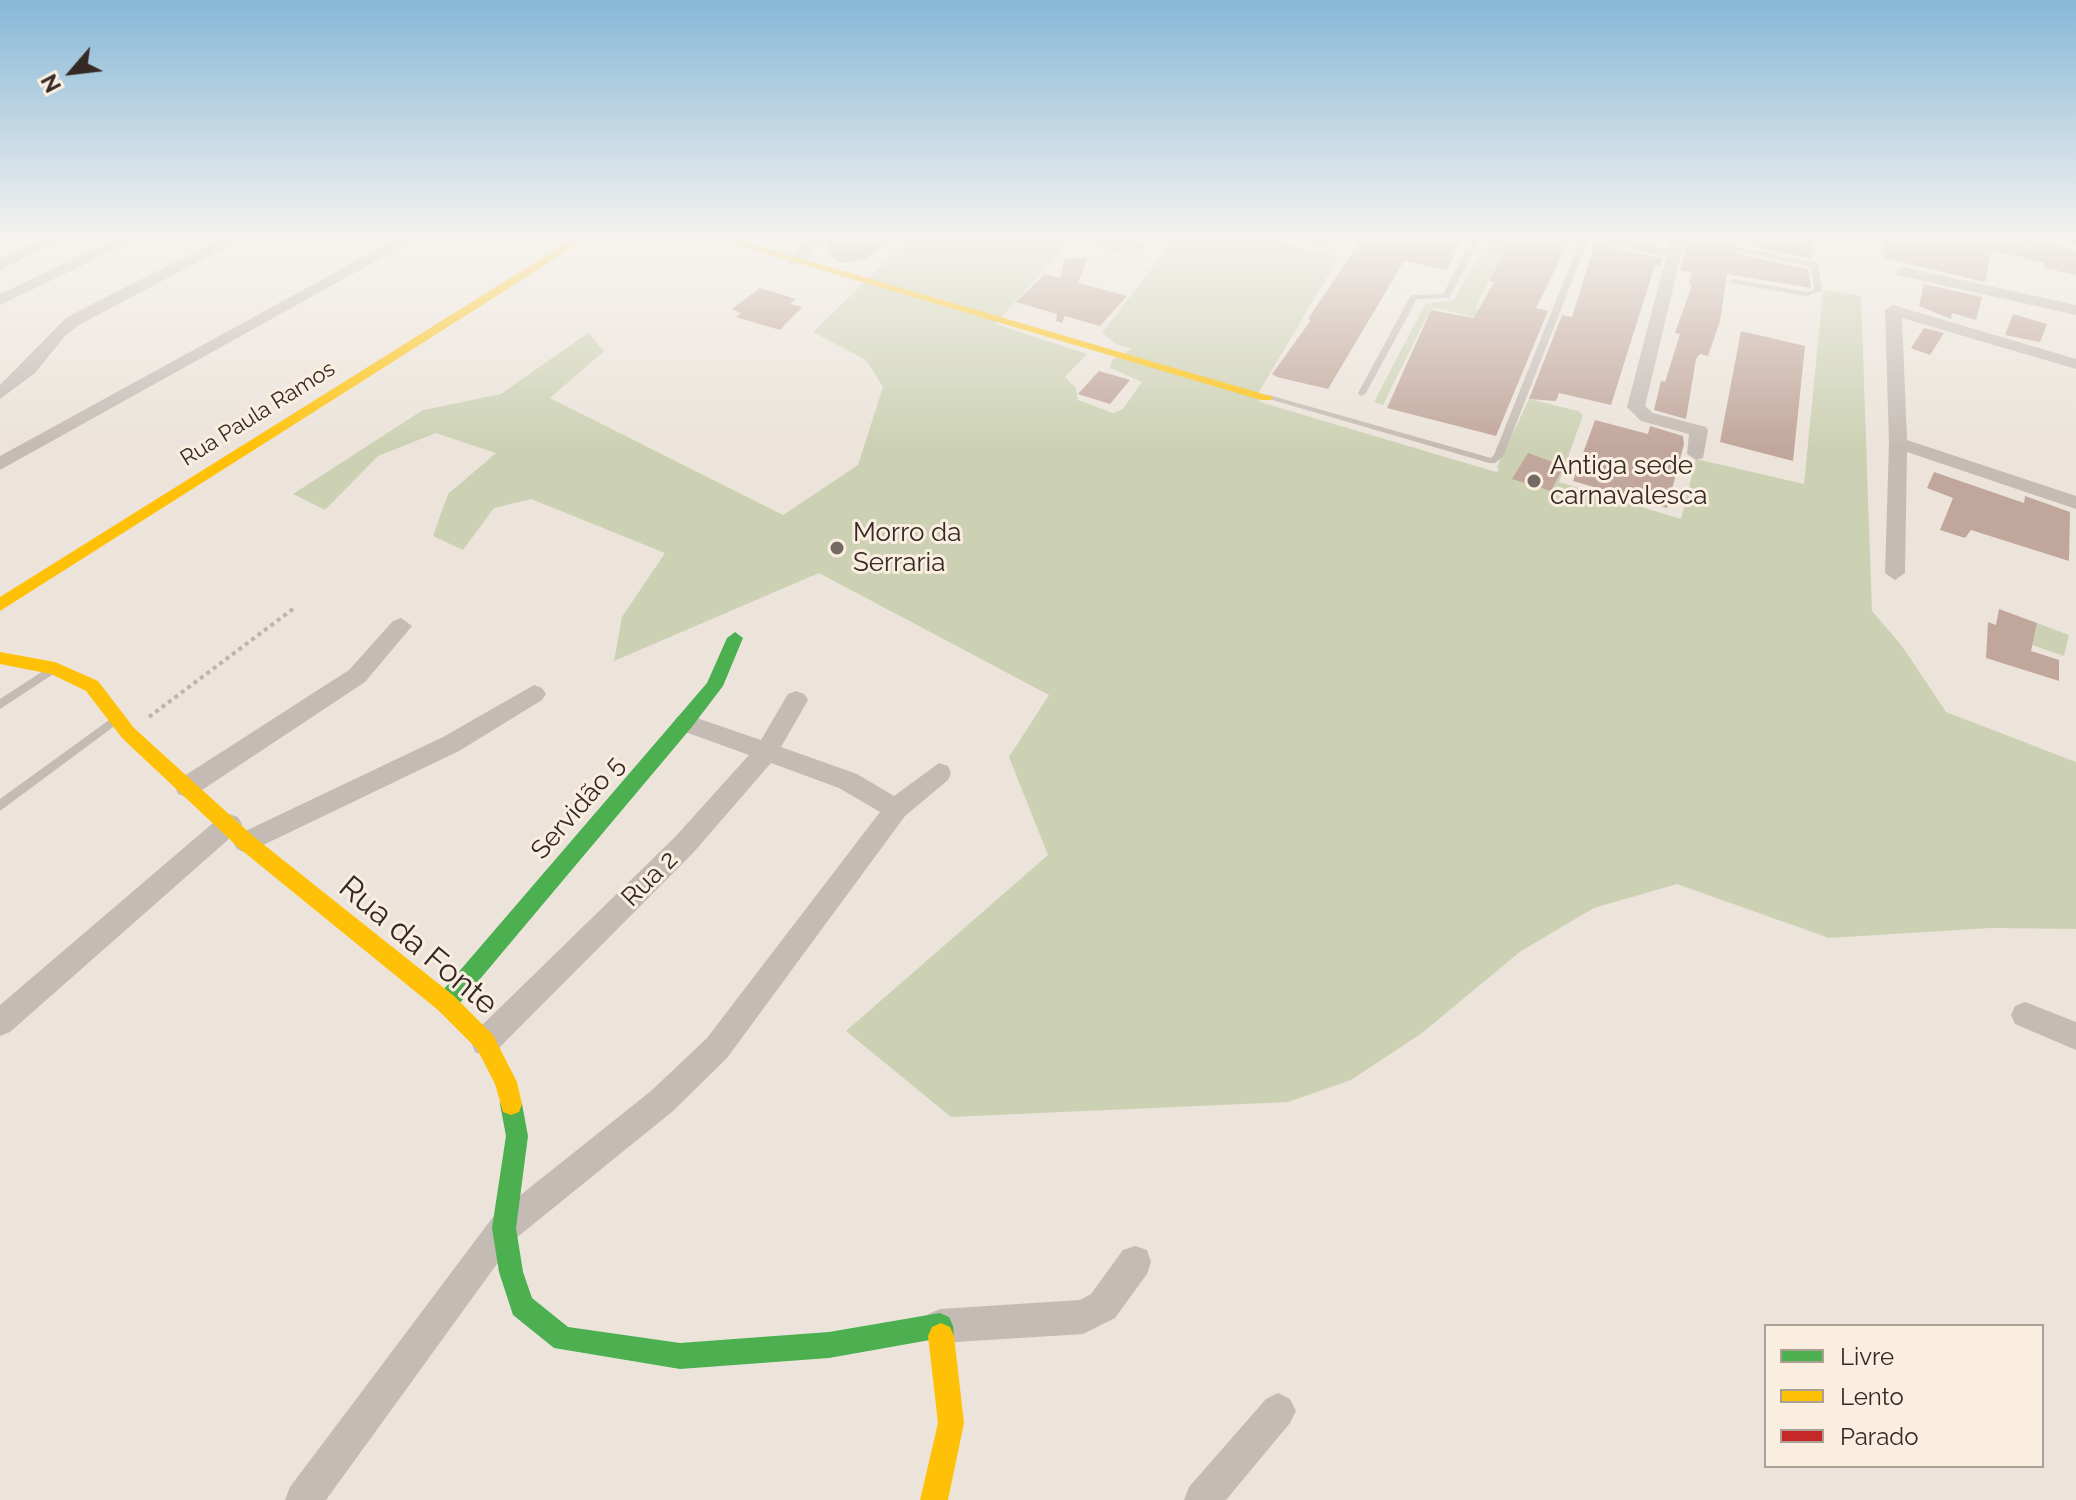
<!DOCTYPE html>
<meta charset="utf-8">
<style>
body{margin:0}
#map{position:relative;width:2076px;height:1500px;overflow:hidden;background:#ece4db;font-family:Raleway,sans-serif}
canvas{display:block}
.legend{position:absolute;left:1764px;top:1324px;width:280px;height:144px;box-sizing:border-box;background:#faeee0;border:2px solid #ab9f94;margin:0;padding:10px 14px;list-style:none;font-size:24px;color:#342923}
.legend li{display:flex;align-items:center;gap:16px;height:40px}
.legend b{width:40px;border:2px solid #ab9f94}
.north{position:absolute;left:32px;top:32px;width:80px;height:80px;-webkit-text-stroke:6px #faeee0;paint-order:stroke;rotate:242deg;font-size:22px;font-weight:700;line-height:32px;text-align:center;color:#342923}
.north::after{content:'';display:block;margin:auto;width:28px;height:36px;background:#342923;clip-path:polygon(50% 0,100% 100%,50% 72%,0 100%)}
</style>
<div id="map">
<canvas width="2076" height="1500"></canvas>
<ul class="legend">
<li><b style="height:10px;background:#4caf50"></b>Livre</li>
<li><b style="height:10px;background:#ffc107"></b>Lento</li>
<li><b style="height:10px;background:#c62828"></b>Parado</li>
</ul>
<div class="north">N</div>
</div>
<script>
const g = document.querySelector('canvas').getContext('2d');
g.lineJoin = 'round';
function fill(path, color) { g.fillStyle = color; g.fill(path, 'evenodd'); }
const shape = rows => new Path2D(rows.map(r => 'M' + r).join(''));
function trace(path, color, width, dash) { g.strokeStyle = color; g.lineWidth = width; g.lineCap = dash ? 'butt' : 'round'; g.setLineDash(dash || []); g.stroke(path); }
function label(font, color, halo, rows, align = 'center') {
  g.font = font + ' Raleway,sans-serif'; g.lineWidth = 6; g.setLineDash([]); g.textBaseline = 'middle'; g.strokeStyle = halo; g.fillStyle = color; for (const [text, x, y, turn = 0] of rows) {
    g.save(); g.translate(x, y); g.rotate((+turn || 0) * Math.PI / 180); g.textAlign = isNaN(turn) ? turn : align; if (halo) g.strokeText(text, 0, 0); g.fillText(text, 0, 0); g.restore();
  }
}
const green = shape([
 [1263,238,1339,257,1256,397,1260,402,1496,472,1499,471,1497,467,1529,399,1578,411,1583,415,1559,482,1681,519,1696,459,1804,484,1823,292,1828,290,1861,296,1872,611,1902,646,1946,712,2076,762,2076,929,1991,928,1829,938,1677,884,1594,908,1521,951,1422,1033,1351,1080,1288,1102,951,1117,846,1031,1048,855,1009,757,1049,695,819,573,614,661,622,617,665,553,531,499,494,508,463,550,433,536,448,494,496,453,436,433,378,456,325,510,293,494,423,410,501,394,588,333,604,351,550,398,783,515,858,465,883,387,866,360,813,332,909,239,1072,239,995,324,1087,354,1065,377,1076,388,1078,400,1113,413,1123,409,1142,382,1110,368,1112,360,1132,349,1116,344,1102,333,1174,239],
 [1094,239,1125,239,1150,245,1137,258,1088,245],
 [1488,239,1509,242,1475,308,1541,325,1539,332,1436,308,1430,310,1383,405,1374,402,1425,304,1454,300],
 [2037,623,2069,635,2064,656,2032,645]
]);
const building = shape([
 [832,238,896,238,865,259,843,263,834,260,827,244],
 [1362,238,1462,238,1447,270,1404,261,1328,389,1277,377,1272,374,1311,320,1308,319],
 [1511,238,1571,238,1536,308,1548,311,1496,436,1387,408,1431,310,1474,318,1494,282,1489,281],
 [1688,238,1737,244,1737,254,1808,269,1811,288,1727,274,1720,321,1708,356,1700,354,1696,359,1686,419,1654,410,1661,381,1665,382,1680,334,1675,333,1692,285,1689,284,1692,273,1680,270],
 [1753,238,1814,238,1812,259,1752,247],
 [1884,238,2021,238,2046,244,2046,241,2076,251,2076,275,2044,268,2044,263,1992,250,1985,282,1883,258],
 [1595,243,1662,259,1661,266,1655,265,1611,405,1559,393,1556,401,1529,399,1562,315,1572,317],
 [1074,257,1088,258,1078,283,1127,296,1100,326,1065,316,1062,323,1056,321,1057,314,1016,302,1045,274,1061,278,1064,259],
 [1924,284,1982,297,1976,320,1952,313,1951,319,1919,306],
 [760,288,796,299,790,304,802,307,780,330,736,317,741,313,732,309],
 [2013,314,2047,324,2040,342,2005,335],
 [1924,328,1944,333,1930,355,1911,348],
 [1741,331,1805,346,1793,461,1720,442],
 [1099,371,1130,380,1110,404,1078,394],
 [1595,420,1648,434,1650,426,1683,436,1684,444,1667,508,1573,481],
 [1528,453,1564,466,1551,491,1512,479],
 [1934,472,2024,503,2025,496,2070,512,2069,561,1971,530,1965,538,1940,530,1953,498,1927,488],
 [1999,609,2037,623,2031,651,2059,660,2059,681,1986,658,1988,622,1996,625]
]);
const path = shape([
 [149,717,293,609]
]);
const lane = shape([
 [1284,238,1301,238,1321,242,1328,238,1337,238,1322,247,1284,238],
 [1473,238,1481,238,1449,298,1417,299,1366,393,1362,396,1359,395,1358,393,1411,295,1443,294,1473,238],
 [1581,238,1589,238,1503,457,1495,463,1489,463,1262,397,1263,395,1269,395,1491,458,1494,455,1581,238],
 [1738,247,1818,263,1822,291,1806,296,1731,283,1731,279,1734,279,1806,292,1814,290,1811,267,1738,251,1738,247],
 [54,664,58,665,60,668,58,671,0,709,0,699,54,664],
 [116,715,122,719,120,722,0,811,0,799,116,715]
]);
const street = shape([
 [45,238,66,238,0,270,0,259,45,238],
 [119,238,139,238,0,305,0,294,119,238],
 [223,238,243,238,79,325,65,336,35,373,0,399,0,385,67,317,223,238],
 [398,238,417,238,0,470,0,456,398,238],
 [812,238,829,238,800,264,788,264,788,258,812,238],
 [1586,238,1619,238,1668,248,1670,238,1685,238,1645,406,1653,413,1706,427,1708,431,1703,458,1696,460,1687,454,1689,434,1641,421,1627,407,1666,257,1586,238],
 [1903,267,2076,305,2076,315,1897,275,1897,269,1903,267],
 [1893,305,2076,359,2076,369,1902,318,1907,440,2076,496,2076,509,1907,452,1905,573,1895,580,1885,573,1889,443,1885,310,1893,305],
 [401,618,412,626,365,682,196,794,187,797,178,794,175,787,178,780,349,670,393,621,401,618],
 [534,685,542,688,546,694,542,700,459,751,255,849,246,853,237,849,233,842,237,835,443,737,534,685],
 [796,691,804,694,808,700,781,747,857,774,894,796,939,763,948,766,951,773,948,780,905,816,727,1058,673,1111,515,1239,326,1500,285,1500,290,1487,493,1217,651,1091,707,1038,880,812,839,788,771,763,693,853,495,1052,485,1056,475,1052,471,1042,475,1032,675,837,749,755,677,729,673,723,677,717,685,714,761,740,788,694,796,691],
 [229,814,238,817,242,824,238,831,10,1032,0,1036,0,1005,220,817,229,814],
 [2025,1002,2076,1022,2076,1050,2015,1024,2011,1015,2015,1006,2025,1002],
 [1135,1246,1147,1250,1151,1262,1147,1274,1115,1318,1083,1334,940,1343,928,1338,923,1326,928,1314,940,1309,1080,1300,1091,1294,1123,1250,1135,1246],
 [1278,1393,1290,1399,1296,1411,1290,1423,1226,1500,1184,1500,1189,1487,1266,1399,1278,1393]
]);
const fast = shape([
 [735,632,743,638,723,686,691,728,454,1010,446,1013,438,1010,435,1003,438,996,707,683,727,638,735,632],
 [511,1093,519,1096,522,1104,528,1136,516,1228,523,1272,532,1298,568,1327,680,1343,829,1332,940,1313,949,1317,953,1326,954,1336,950,1345,941,1349,932,1345,930,1340,829,1358,680,1369,554,1348,513,1315,499,1272,492,1228,506,1136,500,1104,503,1096,511,1093]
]);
const slow = shape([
 [574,238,588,238,0,611,0,597,574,238],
 [713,238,732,238,1273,397,1271,400,1261,400,713,238],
 [0,652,55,662,98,681,134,728,253,836,454,996,493,1035,517,1082,522,1104,519,1112,511,1115,503,1112,495,1084,477,1049,438,1010,239,848,122,738,86,691,51,674,0,664,0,652],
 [941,1323,950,1327,954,1336,964,1423,948,1500,920,1500,938,1423,928,1336,932,1327,941,1323]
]);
const jam = shape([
 [2066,238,2076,238,2076,243,2067,240,2066,238]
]);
const markers = [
 [1534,481,8,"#746a63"],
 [837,548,8,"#746a63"]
];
const farStreetnames = [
 ["Rua Paula Ramos",258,414,-32]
];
const poiNames = [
 ["Antiga sede",1550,466],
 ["carnavalesca",1550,496],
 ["Morro da",853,533],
 ["Serraria",853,563]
];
const streetNames = [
 ["Servidão 5",578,808,-49],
 ["Rua 2",650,879,-45]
];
const nearStreetnames = [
 ["Rua da Fonte",418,946,40]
];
fill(green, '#ccd1b3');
fill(building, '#c1a69b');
trace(path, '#bcb4ad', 4, [4, 4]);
fill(lane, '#c4bbb4');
fill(street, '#c4bbb4');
fill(fast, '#4caf50');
fill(slow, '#ffc107');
fill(jam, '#c62828');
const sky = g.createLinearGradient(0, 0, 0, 448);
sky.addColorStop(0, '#87b8d7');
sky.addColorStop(0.53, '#f6f3ef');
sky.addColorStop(1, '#f6f3ef00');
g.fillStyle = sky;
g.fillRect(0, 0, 2076, 448);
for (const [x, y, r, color] of markers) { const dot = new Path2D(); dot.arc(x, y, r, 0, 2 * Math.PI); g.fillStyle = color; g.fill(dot); trace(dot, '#faeee0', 3); }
label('22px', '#342923', '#faeee0', farStreetnames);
label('26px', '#342923', '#faeee0', poiNames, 'left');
label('26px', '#342923', '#faeee0', streetNames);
label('32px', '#342923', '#faeee0', nearStreetnames);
</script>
